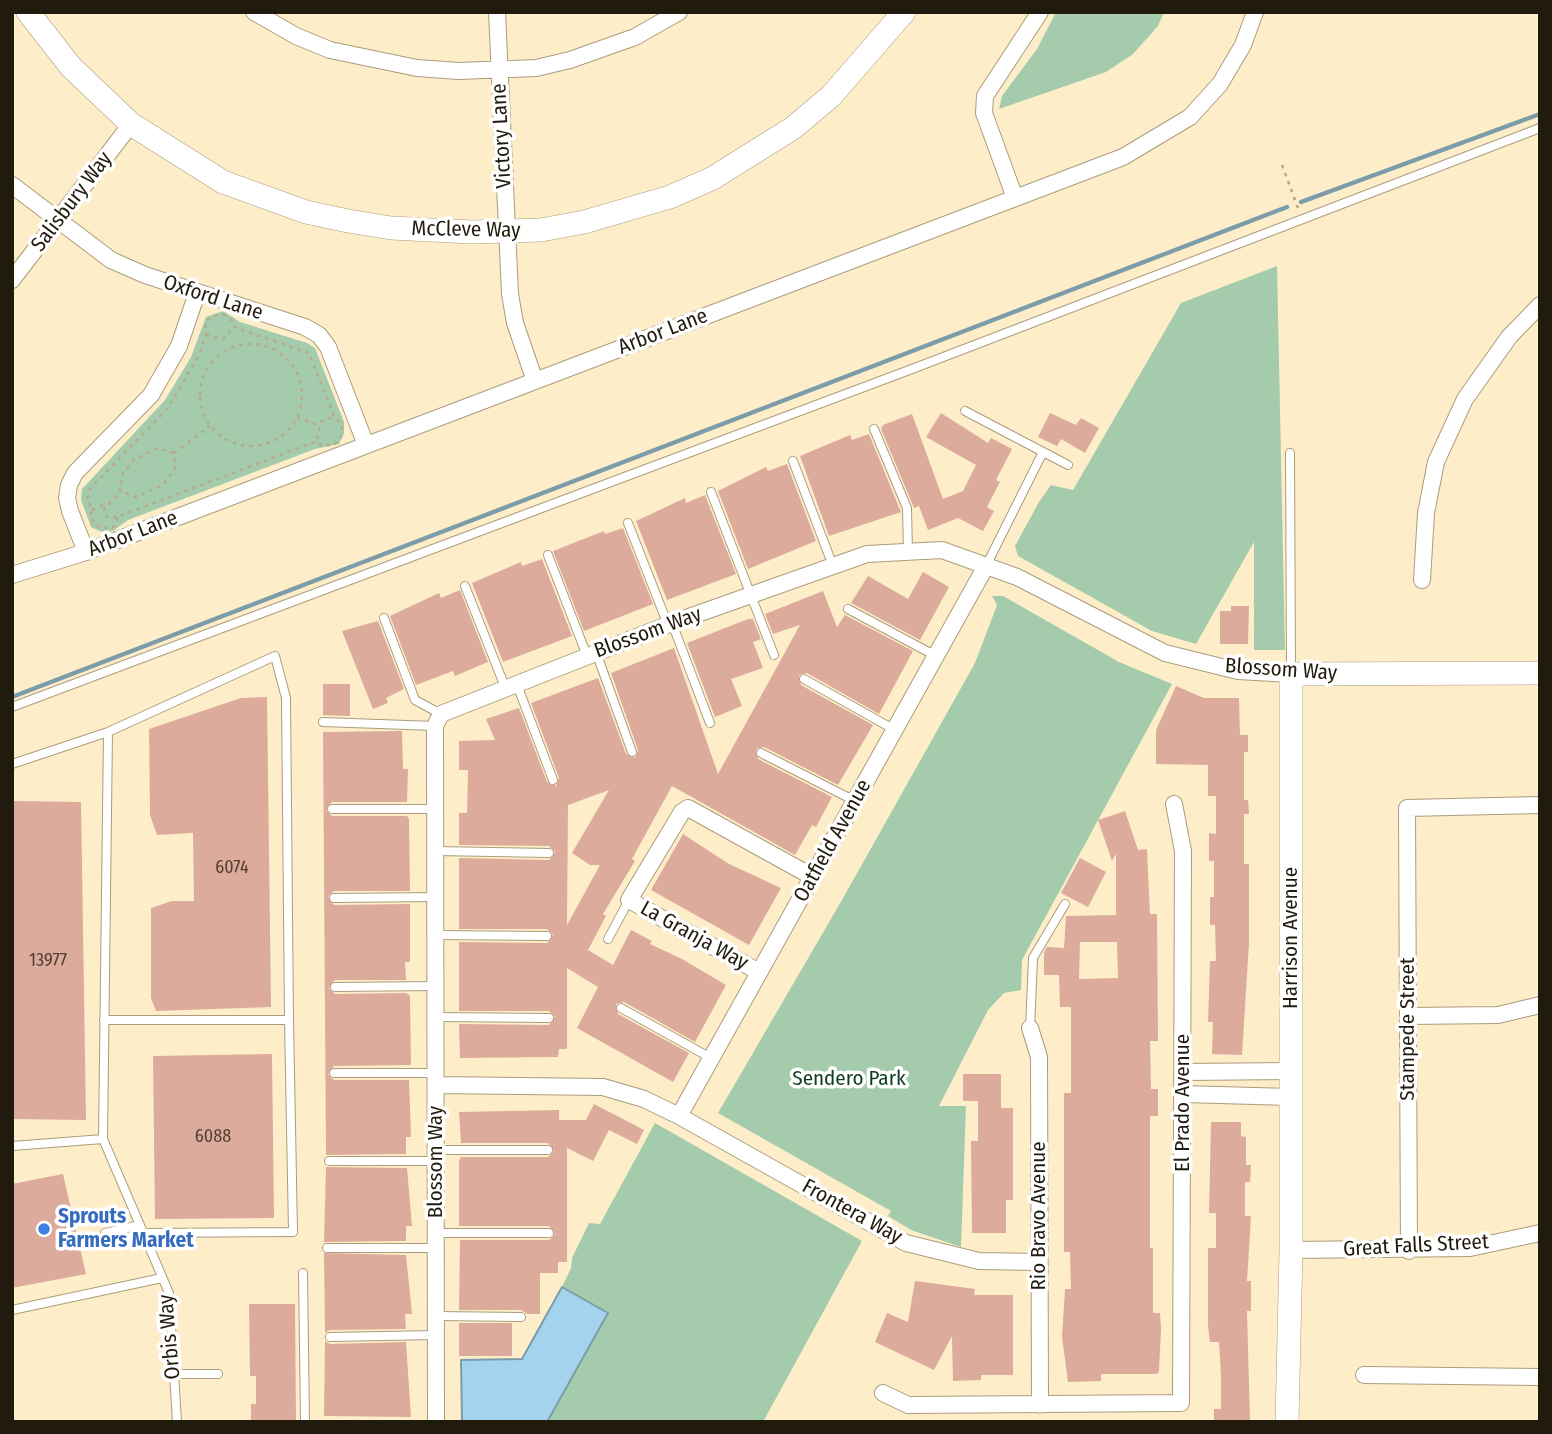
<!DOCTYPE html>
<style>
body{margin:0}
#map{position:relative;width:1552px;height:1434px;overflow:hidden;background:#fdeec9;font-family:"Fira Sans Condensed",sans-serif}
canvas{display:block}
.frame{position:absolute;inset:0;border:14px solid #211b0e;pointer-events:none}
</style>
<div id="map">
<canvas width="1552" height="1434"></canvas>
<div class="frame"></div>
</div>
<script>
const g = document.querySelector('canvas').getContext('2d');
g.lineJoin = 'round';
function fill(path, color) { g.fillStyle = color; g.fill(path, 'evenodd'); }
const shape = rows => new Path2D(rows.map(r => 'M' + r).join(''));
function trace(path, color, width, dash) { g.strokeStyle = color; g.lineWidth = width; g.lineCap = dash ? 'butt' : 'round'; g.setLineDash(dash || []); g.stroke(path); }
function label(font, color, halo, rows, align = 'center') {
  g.font = font + ' "Fira Sans Condensed",sans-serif'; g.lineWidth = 7; g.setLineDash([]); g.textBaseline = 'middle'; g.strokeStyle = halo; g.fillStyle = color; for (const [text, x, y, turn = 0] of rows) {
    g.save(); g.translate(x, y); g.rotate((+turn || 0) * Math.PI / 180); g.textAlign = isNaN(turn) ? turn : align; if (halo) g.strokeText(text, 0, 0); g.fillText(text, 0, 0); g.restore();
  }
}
const green = shape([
 [1056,12,1164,12,1158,26,1133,54,1106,72,999,109,1002,96,1037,49],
 [1277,266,1285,650,1254,650,1254,542,1196,644,1152,631,1018,556,1015,546,1039,502,1051,485,1073,490,1181,303],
 [223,311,240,322,307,343,315,348,344,422,344,433,339,444,315,449,128,520,113,531,102,532,91,527,81,500,82,489,165,400,191,357,206,317],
 [992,596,1003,596,1119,662,1172,684,1022,960,1021,990,1004,993,988,1010,939,1106,966,1106,961,1247,911,1230,888,1216,891,1211,718,1113,842,900,975,663,997,605],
 [655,1123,862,1241,763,1422,547,1422,607,1314,562,1287,571,1268,572,1258,589,1223,600,1224]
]);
const water = shape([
 [562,1287,608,1313,547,1422,462,1422,461,1360,522,1359,562,1287]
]);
const stream = shape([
 [1301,202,1540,114],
 [12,697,1287,207]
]);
const building = shape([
 [941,413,988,443,991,438,1012,449,996,480,1000,482,987,507,994,511,983,531,958,518,928,530,919,506,914,508,881,429,883,425,912,414,943,499,963,491,976,465,926,437],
 [1050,413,1076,425,1081,418,1099,428,1085,453,1061,439,1057,446,1038,437],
 [869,434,901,512,829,536,800,456,850,435,852,440],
 [787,464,816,541,748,569,718,491,766,467,768,471],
 [705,495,736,574,667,600,636,521,685,498,686,503],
 [623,528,653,604,584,631,553,551,604,531,605,534],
 [542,559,572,636,503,662,472,583,521,562,522,566],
 [923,572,949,587,920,640,851,603,868,576,908,599],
 [460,590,488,662,455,676,453,671,416,685,390,616,439,593,441,598],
 [823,591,837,627,845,615,913,651,879,714,807,673,799,675,801,685,873,725,838,785,764,747,756,749,758,759,832,797,816,827,812,825,795,855,672,786,632,859,635,861,603,914,606,916,588,950,613,965,631,930,652,941,650,944,682,959,726,985,695,1042,624,1002,616,1004,618,1014,689,1053,673,1082,577,1028,598,987,567,968,567,1049,559,1049,558,1057,460,1058,459,1024,549,1025,555,1017,549,1011,459,1011,459,942,547,943,553,935,547,929,459,929,459,858,549,860,555,852,549,846,459,845,459,813,467,813,468,770,459,770,459,741,495,740,486,719,519,708,547,782,556,786,559,778,531,703,598,678,626,754,635,758,638,750,611,673,674,648,718,774,800,625,773,634,765,614],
 [609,790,572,853,590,865,600,865,567,925,568,805],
 [1231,606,1249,606,1248,644,1220,644,1220,611,1231,611],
 [748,619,753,619,761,639,753,642,763,668,731,679,742,706,715,717,687,643],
 [378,621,404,689,386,698,388,703,373,709,342,631],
 [323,684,350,684,350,716,323,715],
 [1176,686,1204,698,1239,698,1240,735,1248,735,1248,752,1244,752,1244,800,1248,800,1249,814,1244,814,1244,864,1249,864,1249,943,1242,1055,1212,1054,1213,1022,1208,1022,1210,961,1216,961,1215,925,1210,925,1210,897,1214,897,1214,861,1209,861,1209,833,1216,834,1216,796,1208,796,1208,765,1156,764,1156,730],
 [267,697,271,1007,156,1011,151,998,151,908,172,901,194,901,193,833,157,835,150,815,149,729,241,698],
 [402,731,403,769,408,769,407,802,332,802,326,810,332,816,407,816,409,819,410,891,334,891,328,897,334,905,410,904,410,962,405,962,406,980,335,980,329,988,335,994,406,993,410,996,411,1065,334,1066,328,1074,334,1080,409,1080,411,1137,406,1137,406,1154,326,1155,323,732],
 [12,801,81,802,86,1120,12,1119],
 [1125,811,1138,850,1147,849,1150,914,1157,914,1158,1041,1150,1041,1151,1089,1158,1089,1158,1116,1150,1116,1150,1248,1153,1248,1153,1313,1160,1313,1161,1329,1159,1371,1157,1374,1101,1374,1101,1381,1068,1382,1062,1337,1065,1289,1071,1289,1070,1252,1064,1252,1064,1093,1071,1093,1071,1007,1060,1007,1059,975,1044,975,1044,952,1047,947,1064,948,1066,916,1116,915,1116,854,1112,861,1098,820],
 [1080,942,1117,942,1118,978,1079,979],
 [683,834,729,864,781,888,749,945,651,890],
 [1080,858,1106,872,1088,907,1061,893],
 [272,1054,274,1218,155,1219,153,1056],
 [963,1074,1001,1074,1001,1108,1013,1108,1013,1200,1006,1200,1006,1233,972,1233,971,1141,978,1141,978,1101,963,1101],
 [594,1104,644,1130,637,1144,609,1130,593,1161,567,1148,567,1262,558,1262,558,1273,540,1273,540,1314,527,1314,521,1310,459,1310,460,1240,549,1240,555,1234,549,1226,459,1226,459,1161,461,1157,548,1157,554,1151,548,1143,461,1143,459,1112,559,1110,559,1120,586,1120],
 [1211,1122,1241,1122,1241,1136,1246,1137,1246,1165,1251,1165,1250,1182,1245,1182,1245,1216,1251,1216,1247,1281,1251,1281,1251,1311,1247,1311,1250,1422,1214,1422,1214,1409,1221,1409,1221,1375,1219,1342,1210,1342,1208,1326,1208,1248,1216,1248,1216,1213,1209,1213],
 [326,1167,407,1168,412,1226,406,1226,406,1241,324,1242],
 [63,1174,86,1274,12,1288,12,1184],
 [324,1253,406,1255,412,1314,405,1314,406,1329,330,1330,325,1333],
 [915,1281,975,1289,974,1295,1013,1295,1013,1375,981,1375,981,1380,953,1381,952,1336,934,1370,875,1342,887,1313,908,1322],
 [249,1304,295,1304,296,1422,251,1422,251,1404,256,1404,256,1376,250,1376],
 [459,1323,512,1323,512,1356,459,1356],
 [325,1341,330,1344,406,1342,411,1417,324,1416]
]);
const path = shape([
 [1282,165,1298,208],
 [223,314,231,319,234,327,309,353,334,416,342,425,341,437,334,445,321,445,317,441,117,517,118,522,111,529,96,526,90,516,92,510,88,500,88,491,168,408,199,355,206,335,205,323,212,316,223,314],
 [206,335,223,339,234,327],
 '200 395a51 51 0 1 1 102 0a51 51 0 1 1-102 0Z',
 [297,417,319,426],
 [317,439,321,422,334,416],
 [174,453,158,448,134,460,123,473,120,491,136,497,163,485,175,469,174,453,210,426],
 [92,510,105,504],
 [117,517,107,517,104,508,122,492]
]);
const lane = shape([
 [965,411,1068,465],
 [874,429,907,508,908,552],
 [1290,453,1291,671],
 [793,461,833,566],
 [711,492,774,655],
 [628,523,668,625],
 [548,555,587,656],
 [986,566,1043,452],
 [465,586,505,687],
 [848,609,936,656],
 [384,618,415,700,441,714],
 [672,623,710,723],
 [596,652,632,752],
 [804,679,895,730],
 [516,682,553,780],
 [12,707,912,369,1540,128],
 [323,722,435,726],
 [761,753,855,801],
 [12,764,108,732,103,1139,169,1293,177,1422],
 [332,809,436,809],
 [436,851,549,853],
 [334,898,436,897],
 [436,935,547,936],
 [608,939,629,900],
 [335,987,436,986],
 [621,1008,711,1058],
 [436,1017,549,1018],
 [104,1020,289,1020,286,698,275,656,108,732],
 [1030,1028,1033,958,1065,904],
 [334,1073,436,1073],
 [12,1146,103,1139],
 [436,1150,548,1150],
 [329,1161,436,1161],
 [105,1233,140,1225],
 [144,1233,293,1232,289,1020],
 [436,1233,549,1233],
 [327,1248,436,1248],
 [303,1273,305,1422],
 [12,1310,162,1278],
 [436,1316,521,1317],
 [330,1337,436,1335],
 [174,1374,218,1374]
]);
const street = shape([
 [254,12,296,36,330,50,417,68,459,71,536,68,570,60,635,37,679,12],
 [497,12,510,294,515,323,535,381],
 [12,185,111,260,145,275,305,327,319,335,328,347,366,445],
 [1015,198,984,113,985,96,1040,12],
 [12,280,131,124],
 [86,552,70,511,67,498,69,485,75,473,151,395,179,346,197,293],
 [12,575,86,552,1123,157,1190,117,1220,84,1243,45,1255,12],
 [1422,580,1426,513,1436,462,1465,399,1509,337,1540,305],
 [759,972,629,900,682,812,688,808,813,877],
 [1408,1016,1498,1015,1540,1005],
 [1030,1028,1039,1057,1040,1405],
 [1184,1072,1291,1071],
 [436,1085,603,1087,644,1099,679,1116,906,1243,979,1261,1039,1262],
 [1183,1094,1291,1097],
 [679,1116,986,566],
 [1291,1250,1470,1248,1540,1233],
 [1409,1251,1407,808,1540,805],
 [1364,1375,1540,1377],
 [883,1393,908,1405,1181,1403,1183,851,1174,804],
 [436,1422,435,726,441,714,672,623,867,554,942,550,1017,577,1165,653,1238,671,1291,674]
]);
const secondary = shape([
 [28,12,71,67,131,124,223,182,306,212,348,221,391,228,472,232,541,230,584,222,670,197,713,178,793,128,831,96,904,12],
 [1287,1422,1291,1250,1291,674,1540,673]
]);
const markers = [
 [44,1229,7,"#3f7fe0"]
];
const numberNames = [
 ["6074",232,868],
 ["13977",48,961],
 ["6088",213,1137]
];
const streetNames = [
 ["Victory Lane",502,136,-93],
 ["Salisbury Way",72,202,-53],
 ["McCleve Way",466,230,1],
 ["Oxford Lane",213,298,18],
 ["Arbor Lane",663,332,-21],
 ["Arbor Lane",133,534,-21],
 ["Blossom Way",648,633,-20],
 ["Blossom Way",1281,670,4],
 ["Oatfield Avenue",833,841,-61],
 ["La Granja Way",694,936,29],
 ["Harrison Avenue",1291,938,-90],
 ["Stampede Street",1408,1029,-90],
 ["El Prado Avenue",1183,1103,-90],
 ["Blossom Way",436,1162,-90],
 ["Frontera Way",852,1212,29],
 ["Rio Bravo Avenue",1039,1216,-90],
 ["Great Falls Street",1416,1246,-3],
 ["Orbis Way",170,1337,-95]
];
const parkNames = [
 ["Sendero Park",849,1079]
];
const shopNames = [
 ["Sprouts",58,1217],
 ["Farmers Market",58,1241]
];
fill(green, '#a4ccac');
fill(water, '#a3d3ed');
trace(water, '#7c9caa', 2);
trace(stream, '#7c9caa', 4.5);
fill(building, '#dcab9c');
trace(lane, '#ab9d7b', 10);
trace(street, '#ab9d7b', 18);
trace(secondary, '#ab9d7b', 24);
trace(path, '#b6aa8c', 2.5, [3.5, 5]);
trace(lane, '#fff', 8);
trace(street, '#fff', 16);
trace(secondary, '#fff', 23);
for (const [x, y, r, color] of markers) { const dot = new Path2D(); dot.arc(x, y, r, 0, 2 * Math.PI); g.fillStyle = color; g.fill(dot); trace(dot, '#fff', 2.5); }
label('18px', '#503f32', null, numberNames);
label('21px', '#211b0e', '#fff', streetNames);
label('21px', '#0d3c1e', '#fff', parkNames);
label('bold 21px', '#366cbe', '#fff', shopNames, 'left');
</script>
